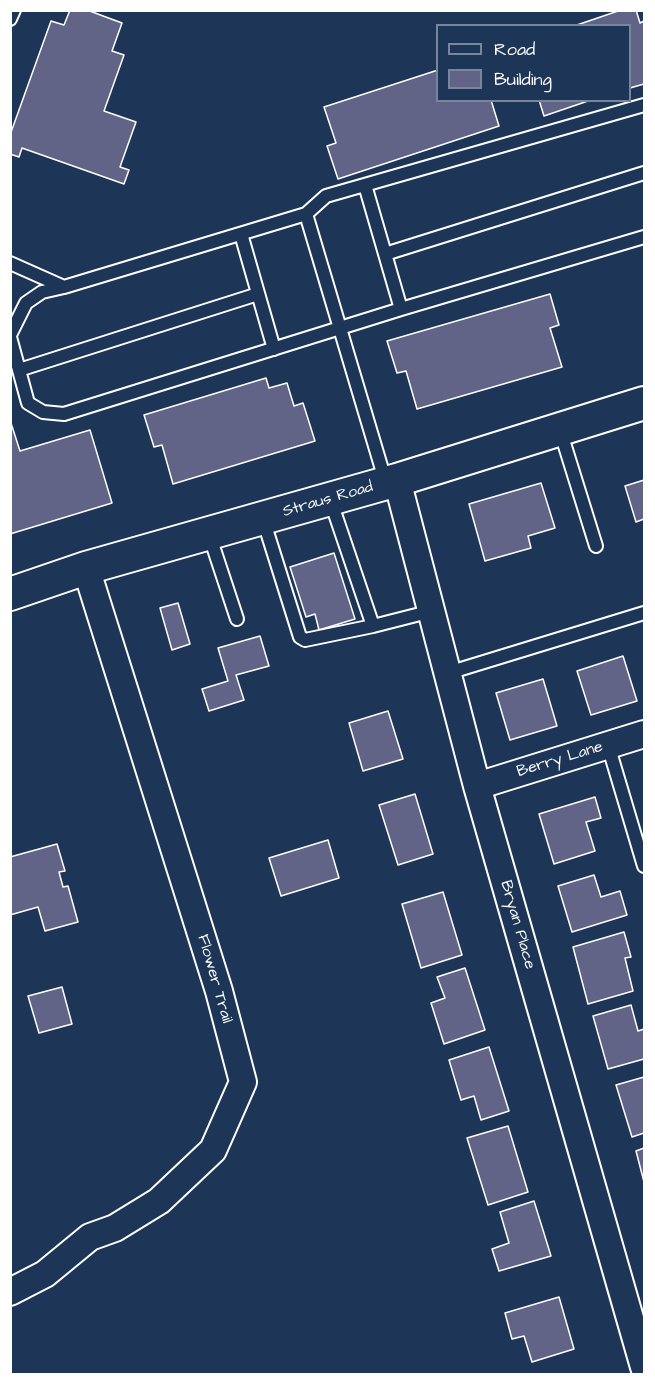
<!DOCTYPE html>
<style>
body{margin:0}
#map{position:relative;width:655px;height:1385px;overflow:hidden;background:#1d3557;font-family:"Architects Daughter",sans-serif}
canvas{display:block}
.frame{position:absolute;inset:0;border:12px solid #fff;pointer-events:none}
.legend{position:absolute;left:436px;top:24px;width:195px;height:78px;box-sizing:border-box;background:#1d3557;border:2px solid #77869a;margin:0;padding:8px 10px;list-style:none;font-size:18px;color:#fff}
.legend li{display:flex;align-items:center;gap:12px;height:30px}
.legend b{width:30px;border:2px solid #77869a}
</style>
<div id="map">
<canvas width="655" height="1385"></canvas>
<div class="frame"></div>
<ul class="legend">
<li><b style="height:8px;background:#1d3557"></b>Road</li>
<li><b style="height:16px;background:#616387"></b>Building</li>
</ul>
</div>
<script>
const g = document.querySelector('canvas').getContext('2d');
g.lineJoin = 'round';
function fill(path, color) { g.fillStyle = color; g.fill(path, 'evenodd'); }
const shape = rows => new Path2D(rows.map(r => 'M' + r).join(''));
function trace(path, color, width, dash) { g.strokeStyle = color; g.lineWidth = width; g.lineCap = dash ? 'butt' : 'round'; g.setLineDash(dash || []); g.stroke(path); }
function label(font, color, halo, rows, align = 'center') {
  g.font = font + ' "Architects Daughter",sans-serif'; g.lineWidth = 6; g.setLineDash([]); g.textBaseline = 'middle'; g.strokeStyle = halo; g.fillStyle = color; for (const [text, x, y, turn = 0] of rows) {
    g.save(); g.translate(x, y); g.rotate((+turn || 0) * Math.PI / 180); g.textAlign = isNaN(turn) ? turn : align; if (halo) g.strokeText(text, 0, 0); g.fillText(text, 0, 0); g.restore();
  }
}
const building = shape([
 [70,10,87,10,122,23,112,51,124,55,104,111,136,122,120,167,129,170,124,184,22,148,19,157,10,154,10,135,51,21,64,25,70,10],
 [621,10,636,10,640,23,644,21,644,84,630,88,630,26,574,26,621,10],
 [438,70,438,100,491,100,499,126,338,179,327,146,336,143,324,107,438,70],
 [539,100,591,100,544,116,539,100],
 [550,294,559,325,550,328,562,367,417,409,406,371,397,373,387,341,550,294],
 [266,378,269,388,287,383,294,406,303,403,315,441,173,484,162,445,154,447,144,415,266,378],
 [10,420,20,451,90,430,112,503,10,534,10,420],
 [644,480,644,519,636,522,625,486,644,480],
 [541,483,555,528,528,536,531,548,485,561,469,504,541,483],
 [334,553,355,619,319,630,315,614,306,617,290,567,334,553],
 [178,603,190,644,172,650,160,608,178,603],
 [260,636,269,666,236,675,244,700,209,711,202,689,228,681,218,648,260,636],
 [623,656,637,701,591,715,577,671,623,656],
 [543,679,557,726,510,740,496,693,543,679],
 [388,711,403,759,363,771,349,723,388,711],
 [415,794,433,854,398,865,379,805,415,794],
 [595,797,601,818,586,822,595,851,554,864,539,814,595,797],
 [328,840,339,878,281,896,269,858,328,840],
 [57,844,65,871,59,872,63,887,68,886,78,922,45,931,38,907,10,915,10,857,57,844],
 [594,875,601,897,620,891,627,915,572,932,558,886,594,875],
 [443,892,462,955,421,968,402,904,443,892],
 [624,932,631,957,625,958,633,991,588,1004,573,947,624,932],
 [465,968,485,1030,444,1044,431,1003,445,998,437,977,465,968],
 [62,987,72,1024,39,1033,28,996,62,987],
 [631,1005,638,1031,644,1029,644,1059,608,1069,593,1016,631,1005],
 [489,1047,509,1111,481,1120,474,1096,461,1100,449,1060,489,1047],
 [644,1077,644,1133,632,1137,616,1085,644,1077],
 [508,1126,528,1192,488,1205,467,1138,508,1126],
 [644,1148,644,1182,636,1151,644,1148],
 [534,1201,551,1256,499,1271,492,1249,509,1243,500,1212,534,1201],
 [559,1297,574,1349,532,1362,524,1336,512,1339,505,1313,559,1297]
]);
const service = shape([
 [10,19,14,10],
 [365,185,401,309,644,237],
 [306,214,326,196,644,105],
 [241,234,274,349],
 [385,254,644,173],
 [10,263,64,287,306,214,386,483],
 [10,335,26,303,42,292,64,287],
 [10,337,28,403,43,412,64,414,401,309],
 [19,370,258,294],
 [560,430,596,546],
 [263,519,300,637,305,640,373,626,330,499],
 [209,534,237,619],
 [373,626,432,611],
 [448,673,644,613],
 [608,745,644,866]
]);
const minor = shape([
 [397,480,477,786,644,1367],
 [477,786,644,734],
 [10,1292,45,1274,90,1237,115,1228,159,1201,213,1150,243,1082,219,991,86,568]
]);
const tertiary = shape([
 [10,594,86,568,397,480,644,403]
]);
const streetNames = [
 ["Straus Road",328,500,-16],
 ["Berry Lane",560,760,-17],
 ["Bryan Place",517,925,74],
 ["Flower Trail",214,979,74]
];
fill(building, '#616387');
trace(building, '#fff', 1.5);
trace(service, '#fff', 16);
trace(minor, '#fff', 30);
trace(tertiary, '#fff', 36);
trace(service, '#1d3557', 12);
trace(minor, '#1d3557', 26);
trace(tertiary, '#1d3557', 32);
label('16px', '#fff', '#1d3557', streetNames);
</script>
